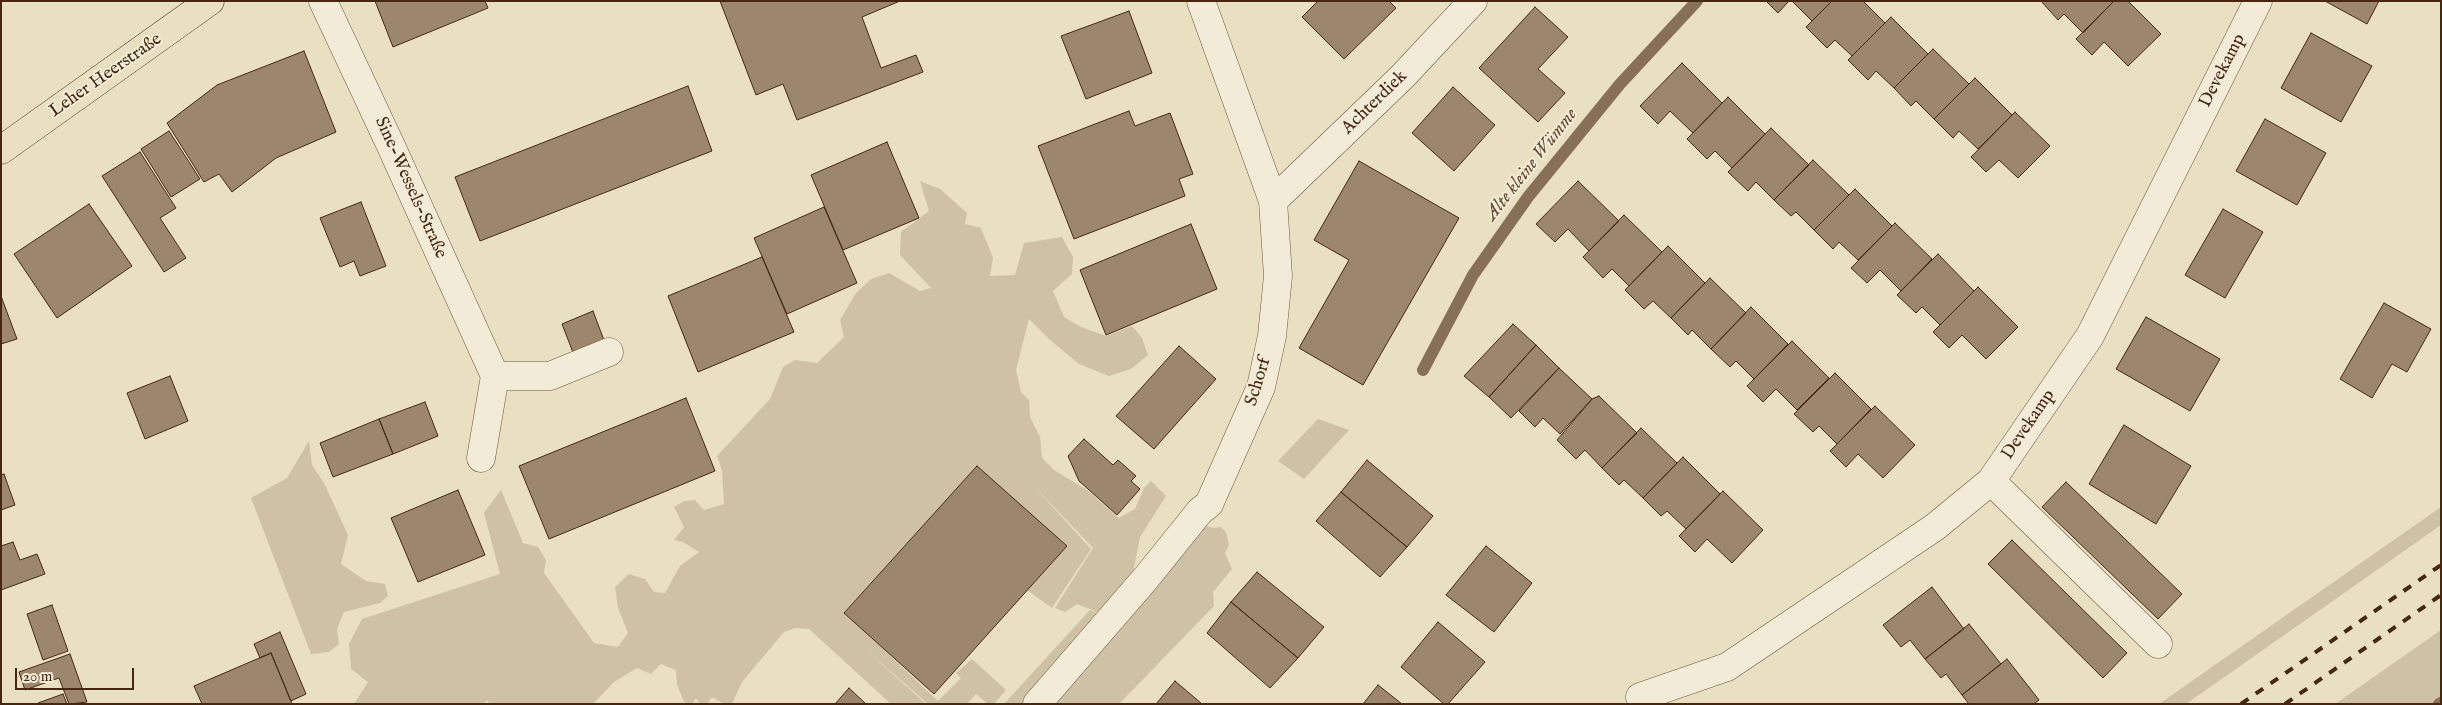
<!DOCTYPE html>
<meta charset="utf-8">
<style>
body{margin:0}
#map{position:relative;width:2442px;height:705px;overflow:hidden;background:#e9e0c2;font-family:"IM FELL English",serif}
canvas{display:block}
.frame{position:absolute;inset:0;border:2px solid #482711;pointer-events:none}
.scale{position:absolute;left:15px;top:668px;width:119px;height:22px;box-sizing:border-box;border:2px solid #482711;border-top:0;padding-left:6px;font-size:15px;line-height:18px;white-space:nowrap;color:#482711;-webkit-text-stroke:4px #f1ebd7;paint-order:stroke}
</style>
<div id="map">
<canvas width="2442" height="705"></canvas>
<div class="frame"></div>
<div class="scale">20 m</div>
</div>
<script>
const g = document.querySelector('canvas').getContext('2d');
g.lineJoin = 'round';
function fill(path, color) { g.fillStyle = color; g.fill(path, 'evenodd'); }
const shape = rows => new Path2D(rows.map(r => 'M' + r).join(''));
function trace(path, color, width, dash) { g.strokeStyle = color; g.lineWidth = width; g.lineCap = dash ? 'butt' : 'round'; g.setLineDash(dash || []); g.stroke(path); }
function label(font, color, halo, rows, align = 'center') {
  g.font = font + ' "IM FELL English",serif'; g.lineWidth = 4; g.setLineDash([]); g.textBaseline = 'middle'; g.strokeStyle = halo; g.fillStyle = color; for (const [text, x, y, turn = 0] of rows) {
    g.save(); g.translate(x, y); g.rotate((+turn || 0) * Math.PI / 180); g.textAlign = isNaN(turn) ? turn : align; if (halo) g.strokeText(text, 0, 0); g.fillText(text, 0, 0); g.restore();
  }
}
const green = shape([
 [920,181,940,189,967,213,965,224,981,228,993,258,990,276,1015,275,1024,243,1062,237,1073,257,1072,274,1053,291,1064,317,1081,327,1106,336,1132,326,1142,338,1148,355,1131,369,1109,376,1079,364,1050,340,1029,319,1016,370,1021,392,1029,400,1030,417,1040,437,1042,458,1054,470,1087,490,1119,518,1135,509,1144,488,1151,481,1166,496,1140,537,1132,577,1107,616,1077,604,1065,612,1055,608,1093,548,1031,483,1091,549,1052,608,1027,590,1066,546,977,466,844,612,938,701,961,678,956,673,972,659,1006,690,994,704,988,704,976,694,967,704,928,704,863,647,926,704,891,704,809,629,796,628,784,632,742,682,732,704,724,704,714,698,711,698,707,704,700,704,696,698,692,704,685,704,677,685,676,670,661,664,651,674,637,668,614,682,593,704,489,704,488,700,483,704,354,704,368,682,351,669,349,644,362,619,500,574,484,513,501,490,523,543,538,547,546,560,544,573,594,643,618,647,628,633,618,608,615,587,629,574,645,579,654,592,665,593,680,566,699,552,683,542,674,540,684,527,674,507,684,501,695,500,704,510,724,504,722,470,717,456,770,399,783,367,795,360,817,363,844,337,840,320,856,293,871,279,889,273,920,291,931,288,900,255,901,232,929,211],
 [1318,419,1349,430,1304,479,1278,461],
 [309,441,312,465,324,483,348,535,341,564,366,581,385,584,388,596,380,603,344,612,337,629,339,644,329,652,311,654,251,498,287,478],
 [2441,507,2441,525,2186,704,2159,704],
 [1199,523,1212,528,1221,527,1226,532,1229,545,1225,553,1232,569,1213,592,1214,606,1119,704,1040,704],
 [1090,610,1106,617,1030,704,1004,704],
 [2441,630,2441,704,2335,704]
]);
const stream = shape([
 [1423,370,1473,275,1528,197,1620,84,1697,1],
 [2439,704,2441,703]
]);
const building = shape([
 [375,1,485,1,488,8,393,47,375,1],
 [720,1,900,1,862,17,881,68,916,55,923,72,797,120,783,84,756,95,720,1],
 [1318,1,1389,1,1396,8,1344,59,1302,17,1318,1],
 [1766,1,1789,1,1778,13,1766,1],
 [1792,1,1832,1,1812,21,1792,1],
 [1832,1,1863,1,1885,23,1852,56,1835,40,1827,48,1806,27,1832,1],
 [2041,1,2114,1,2083,33,2064,14,2058,20,2041,1],
 [2114,1,2128,1,2161,34,2128,66,2104,42,2092,55,2076,39,2114,1],
 [2325,1,2379,1,2367,24,2325,1],
 [1535,7,1568,37,1538,69,1565,93,1538,122,1479,68,1535,7],
 [1129,11,1152,73,1086,99,1061,36,1129,11],
 [1891,17,1928,54,1894,88,1876,71,1868,80,1848,60,1891,17],
 [2311,33,2372,66,2341,122,2281,88,2311,33],
 [1933,49,1969,84,1934,119,1916,101,1911,106,1894,88,1933,49],
 [304,51,336,132,276,158,232,192,219,174,204,182,167,123,217,85,304,51],
 [1682,63,1722,103,1693,133,1670,111,1658,124,1640,106,1682,63],
 [1975,78,2012,115,1978,149,1959,131,1953,138,1934,119,1975,78],
 [688,86,712,151,480,241,455,177,688,86],
 [1453,87,1495,125,1454,171,1412,133,1453,87],
 [1728,97,1765,134,1732,168,1715,151,1707,159,1687,139,1728,97],
 [1129,111,1135,126,1170,113,1193,174,1179,179,1185,196,1074,239,1038,146,1129,111],
 [2015,112,2050,146,2018,178,1999,160,1986,172,1971,157,2015,112],
 [2265,119,2326,153,2297,205,2236,171,2265,119],
 [1771,128,1809,165,1774,200,1756,182,1748,191,1728,172,1771,128],
 [169,131,200,179,171,197,141,149,169,131],
 [887,142,919,218,843,250,811,175,887,142],
 [140,152,176,208,160,218,186,258,164,272,102,176,140,152],
 [1813,160,1849,195,1814,230,1796,212,1791,216,1774,200,1813,160],
 [1359,161,1459,218,1363,385,1299,348,1349,260,1314,240,1359,161],
 [1578,181,1619,221,1589,251,1568,229,1555,242,1536,224,1578,181],
 [1855,189,1892,226,1858,260,1839,242,1833,249,1814,230,1855,189],
 [361,202,386,266,360,276,354,261,340,267,320,218,361,202],
 [89,204,132,266,57,318,14,254,89,204],
 [824,207,857,283,787,314,754,238,824,207],
 [2223,209,2263,232,2225,298,2185,275,2223,209],
 [1624,215,1662,252,1629,286,1612,269,1603,278,1583,257,1624,215],
 [1895,223,1932,259,1901,291,1880,270,1867,283,1851,268,1895,223],
 [1191,224,1217,289,1106,335,1080,270,1191,224],
 [1668,246,1705,283,1671,318,1653,301,1644,309,1625,290,1668,246],
 [1938,254,1974,291,1940,325,1922,307,1916,313,1897,295,1938,254],
 [762,257,794,332,698,372,668,296,762,257],
 [1710,278,1746,313,1711,349,1692,330,1688,335,1671,318,1710,278],
 [1978,287,2018,327,1986,359,1962,335,1949,348,1933,332,1978,287],
 [1,296,17,339,1,344,1,296],
 [2384,303,2431,329,2407,372,2392,364,2372,398,2340,379,2384,303],
 [1751,307,1788,344,1754,379,1736,361,1730,367,1711,349,1751,307],
 [593,311,605,343,574,355,562,324,593,311],
 [2146,317,2220,359,2190,411,2116,369,2146,317],
 [1513,324,1536,345,1489,397,1464,376,1513,324],
 [1792,341,1829,378,1797,410,1776,389,1763,402,1747,386,1792,341],
 [1536,345,1559,368,1511,418,1489,397,1536,345],
 [1179,346,1216,379,1154,449,1116,416,1179,346],
 [1559,368,1592,399,1560,434,1543,418,1535,427,1519,411,1559,368],
 [1835,373,1871,409,1837,444,1819,426,1813,432,1794,414,1835,373],
 [170,376,188,421,145,439,127,393,170,376],
 [1599,396,1637,433,1602,468,1585,450,1576,459,1557,440,1592,399,1599,396],
 [686,398,715,471,549,539,519,466,686,398],
 [425,402,438,436,393,454,379,419,425,402],
 [1875,406,1915,445,1883,478,1858,454,1846,467,1830,451,1875,406],
 [379,419,393,454,333,477,320,443,379,419],
 [2124,425,2191,466,2156,524,2089,484,2124,425],
 [1641,428,1677,463,1643,498,1624,480,1619,485,1602,468,1641,428],
 [1084,439,1113,465,1118,460,1136,476,1131,481,1140,489,1117,515,1079,481,1068,456,1084,439],
 [1683,457,1720,494,1686,529,1667,511,1661,516,1643,498,1683,457],
 [1367,460,1433,516,1407,547,1341,492,1367,460],
 [977,466,1067,546,934,694,844,613,977,466],
 [4,474,15,505,1,510,1,475,4,474],
 [2066,482,2182,594,2158,619,2042,507,2066,482],
 [458,490,485,555,418,582,391,518,458,490],
 [1723,491,1763,530,1732,563,1707,539,1695,552,1679,536,1723,491],
 [1341,492,1407,547,1380,577,1316,521,1341,492],
 [2012,540,2127,653,2103,678,1988,564,2012,540],
 [13,542,20,560,37,554,45,574,1,590,1,546,13,542],
 [1486,546,1532,583,1494,632,1446,595,1486,546],
 [1257,572,1324,627,1298,658,1231,602,1257,572],
 [1932,587,1964,629,1925,659,1910,640,1901,647,1883,625,1932,587],
 [1231,602,1298,658,1270,688,1207,633,1231,602],
 [52,605,68,651,43,660,27,614,52,605],
 [1438,622,1485,662,1448,704,1444,704,1401,667,1438,622],
 [1969,624,2001,664,1962,695,1946,674,1941,678,1925,659,1969,624],
 [280,632,306,694,291,701,271,653,260,658,254,644,280,632],
 [271,653,292,704,202,704,194,686,271,653],
 [70,654,87,702,69,704,59,678,25,690,19,672,70,654],
 [2007,659,2039,700,2034,704,1969,704,1962,695,2007,659],
 [1175,681,1202,704,1156,704,1175,681],
 [1378,685,1402,704,1363,704,1378,685],
 [849,688,866,704,835,704,849,688],
 [63,694,67,704,38,704,38,703,63,694]
]);
const minor = shape([
 [323,1,391,146,495,376],
 [1273,201,1403,76,1473,1],
 [495,376,550,376,609,352],
 [481,458,495,376],
 [1991,481,2158,644],
 [1640,697,1727,667,1935,527,1991,481,2090,336,2258,1],
 [1037,704,1146,578,1200,511,1209,504,1261,387,1272,336,1278,276,1273,201,1201,1]
]);
const major = shape([
 [1,150,210,1]
]);
const rail = shape([
 [2241,704,2441,565],
 [2285,704,2441,595]
]);
const streetNames = [
 ["Devekamp",2223,71,-63],
 ["Leher Heerstraße",106,76,-35],
 ["Achterdiek",1375,103,-44],
 ["Sine-Wessels-Straße",410,188,66],
 ["Schorf",1259,382,-73],
 ["Devekamp",2029,425,-56]
];
const waterNames = [
 ["Alte kleine Wümme",1532,165,-52]
];
fill(green, '#cec1a4');
trace(stream, '#887057', 12);
fill(building, '#9c876d');
trace(building, '#482711', 1);
trace(minor, '#70553d', 29);
trace(major, '#482711', 29);
trace(minor, '#f1ebd7', 28);
trace(major, '#e9e0c2', 28);
trace(rail, '#482711', 4, [9, 9]);
label('18px', '#482711', '#f1ebd7', streetNames);
label('italic 19px', '#684c34', '#f1ebd7', waterNames);
</script>
